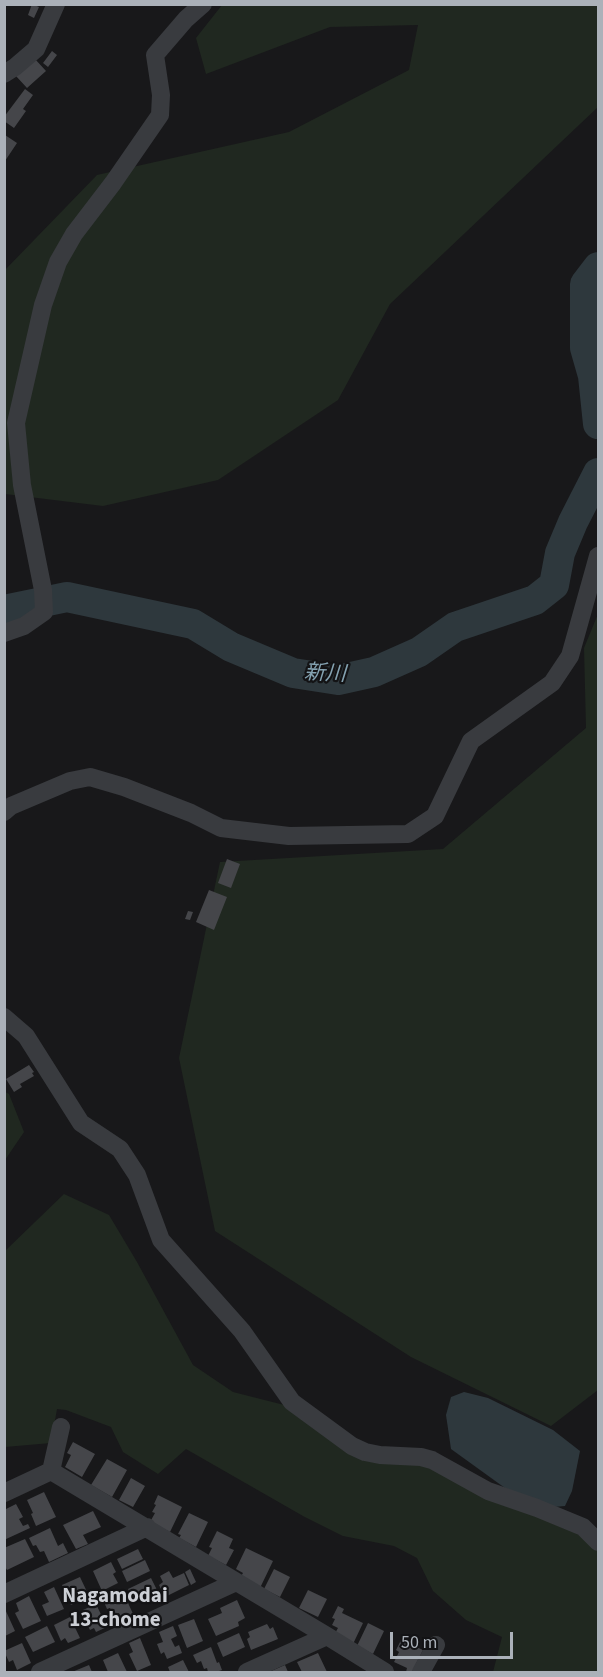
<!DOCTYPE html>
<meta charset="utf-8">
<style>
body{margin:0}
#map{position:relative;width:603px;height:1677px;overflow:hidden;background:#18181a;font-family:"Source Sans 3",sans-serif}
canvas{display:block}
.frame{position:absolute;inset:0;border:6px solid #abb1b9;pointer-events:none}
.scale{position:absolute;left:390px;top:1632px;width:123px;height:27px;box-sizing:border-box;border:3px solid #abb1b9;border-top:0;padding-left:8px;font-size:18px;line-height:21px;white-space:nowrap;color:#abb1b9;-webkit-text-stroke:4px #131315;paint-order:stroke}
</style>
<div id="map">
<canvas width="603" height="1677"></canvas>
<div class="frame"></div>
<div class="scale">50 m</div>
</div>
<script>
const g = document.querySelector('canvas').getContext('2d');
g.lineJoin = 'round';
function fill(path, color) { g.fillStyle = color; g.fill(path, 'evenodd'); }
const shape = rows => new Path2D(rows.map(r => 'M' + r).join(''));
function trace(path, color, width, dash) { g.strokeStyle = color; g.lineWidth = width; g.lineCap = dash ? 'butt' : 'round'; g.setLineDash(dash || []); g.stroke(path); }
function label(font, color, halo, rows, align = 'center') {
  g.font = font + ' "Source Sans 3","Noto Sans JP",sans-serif'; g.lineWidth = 4.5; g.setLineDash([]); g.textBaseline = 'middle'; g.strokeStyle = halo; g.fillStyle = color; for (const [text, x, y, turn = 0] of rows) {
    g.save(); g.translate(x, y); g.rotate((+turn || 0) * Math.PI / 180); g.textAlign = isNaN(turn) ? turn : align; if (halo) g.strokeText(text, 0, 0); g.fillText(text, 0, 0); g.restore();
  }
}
const green = shape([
 [222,5,598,5,598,107,390,304,338,400,218,480,103,506,5,494,5,270,97,175,289,132,409,70,418,25,330,27,206,74,196,38],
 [598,614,598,1390,551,1426,411,1357,215,1231,179,1058,220,862,443,849,586,728,584,648],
 [5,1092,9,1094,24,1132,5,1160],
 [64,1194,109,1215,137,1262,193,1365,233,1392,296,1408,329,1434,428,1462,557,1520,598,1548,598,1672,493,1672,502,1637,466,1620,433,1591,417,1558,394,1546,343,1536,303,1516,186,1449,158,1474,123,1452,111,1427,66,1410,57,1409,51,1443,5,1447,5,1251]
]);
const water = shape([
 [464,1392,488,1398,553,1430,580,1451,572,1491,565,1506,553,1507,505,1488,451,1449,446,1415,451,1397]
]);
const river = shape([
 [598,267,585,284,585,348,593,376,598,424],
 [4,610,67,597,193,624,231,647,293,673,338,680,374,672,419,652,455,627,535,600,554,585,560,553,573,522,598,473]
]);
const building = shape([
 [32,4,39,7,34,18,28,15],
 [52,51,57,55,48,67,43,63],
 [35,59,46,71,27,88,16,76],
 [25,89,33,95,23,109,26,111,14,128,4,121,4,117],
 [5,135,17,143,5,161],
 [227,859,240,864,231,888,218,883],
 [209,890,227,897,214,930,196,922],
 [188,911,193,912,190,920,185,919],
 [29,1065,34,1072,32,1073,34,1076,20,1084,22,1087,14,1092,6,1079],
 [73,1442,95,1454,82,1477,65,1467,71,1455,67,1453],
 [107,1459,127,1470,112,1497,91,1485],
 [131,1478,145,1486,133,1507,119,1500],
 [44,1492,56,1517,36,1526,31,1514,33,1513,27,1500],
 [158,1495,182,1507,170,1532,150,1522,155,1513,152,1512,156,1505,154,1504],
 [16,1504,23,1517,19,1519,23,1526,28,1524,30,1528,4,1540,4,1510],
 [93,1511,101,1527,83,1535,88,1544,76,1549,63,1525],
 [189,1513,208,1522,196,1547,179,1538,181,1535,178,1534],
 [50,1528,58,1546,63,1543,68,1553,49,1562,44,1551,40,1552,36,1545,33,1546,29,1538],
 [217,1531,233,1539,229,1548,234,1550,226,1565,208,1556,212,1548,209,1547],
 [25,1539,34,1557,7,1570,4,1565,4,1548],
 [246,1548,273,1561,260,1588,240,1578,243,1573,236,1569],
 [138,1549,143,1559,122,1569,117,1559],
 [145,1560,150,1571,127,1582,122,1571],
 [111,1562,116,1572,113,1574,118,1583,102,1591,93,1571],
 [190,1569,196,1582,191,1585,185,1572],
 [274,1569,290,1577,280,1597,264,1589],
 [169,1571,173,1578,184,1573,189,1585,165,1597,159,1585,163,1582,160,1576],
 [80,1577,89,1596,71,1605,62,1585],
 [151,1578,158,1592,134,1603,128,1589],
 [54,1587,64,1609,47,1616,42,1605,49,1602,44,1592],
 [308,1590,327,1599,318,1617,299,1608],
 [123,1592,134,1616,123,1622,119,1613,113,1616,110,1608,107,1609,104,1602],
 [29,1596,41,1621,23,1629,15,1613,19,1611,16,1603],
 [237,1600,245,1618,238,1622,239,1626,216,1636,208,1619,222,1613,220,1608],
 [96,1604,107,1627,96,1632,94,1628,90,1630,83,1616,86,1614,83,1610],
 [338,1606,344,1609,342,1613,363,1623,353,1644,334,1635,338,1628,332,1625,335,1619,332,1618],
 [5,1609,15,1631,5,1636],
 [70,1617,80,1638,68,1643,65,1638,61,1641,54,1625],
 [194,1619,203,1641,187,1648,178,1625],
 [368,1623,384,1631,373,1654,357,1646],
 [267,1624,270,1629,273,1627,278,1639,251,1650,247,1639,250,1637,248,1632],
 [47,1626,55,1642,33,1652,25,1637],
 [173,1626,177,1636,171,1639,175,1647,179,1645,182,1653,167,1659,164,1652,161,1654,157,1644,163,1642,159,1632],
 [239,1633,245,1647,223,1657,217,1643],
 [140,1638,151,1665,137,1671,129,1654,133,1652,129,1643],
 [401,1640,423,1650,412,1672,406,1672,407,1668,394,1662,399,1652,396,1650],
 [22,1643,31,1663,17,1670,13,1660,9,1662,4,1651],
 [211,1647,217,1663,219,1662,222,1670,216,1672,208,1672,207,1668,204,1669,201,1661,197,1663,193,1655],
 [118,1653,127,1672,108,1672,103,1660],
 [318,1653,327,1672,302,1672,297,1662],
 [183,1660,189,1672,170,1672,168,1667],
 [89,1665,92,1672,72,1672],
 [285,1665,288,1672,269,1672]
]);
const minor = shape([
 [4,74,15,67,36,49,56,4],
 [4,633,24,626,44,612,43,590,22,485,16,423,43,305,58,262,74,234,113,183,160,115,161,95,155,55,186,19,203,4],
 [4,812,11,806,70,781,90,777,124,787,191,813,221,828,289,836,408,834,435,816,471,741,552,683,570,656,598,556],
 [4,1017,26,1036,81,1123,120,1149,137,1175,161,1240,242,1331,292,1402,352,1446,365,1452,380,1455,421,1457,432,1460,488,1491,537,1508,583,1527,598,1542],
 [51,1471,61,1427],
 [4,1493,51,1471,327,1636,385,1672],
 [4,1594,147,1527],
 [40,1672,236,1582],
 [247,1672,327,1636],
 [421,1672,436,1645]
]);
const waterNames = [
 ["新川",325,675,3]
];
const neighbourhoodNames = [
 ["Nagamodai",115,1597],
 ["13-chome",115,1621]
];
fill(green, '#202820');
fill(water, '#2e383d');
trace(river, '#2e383d', 30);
fill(building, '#45464a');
trace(minor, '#393b3f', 18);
label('italic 21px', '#84a2b1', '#131315', waterNames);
label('bold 21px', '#cccfd5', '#131315', neighbourhoodNames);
</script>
